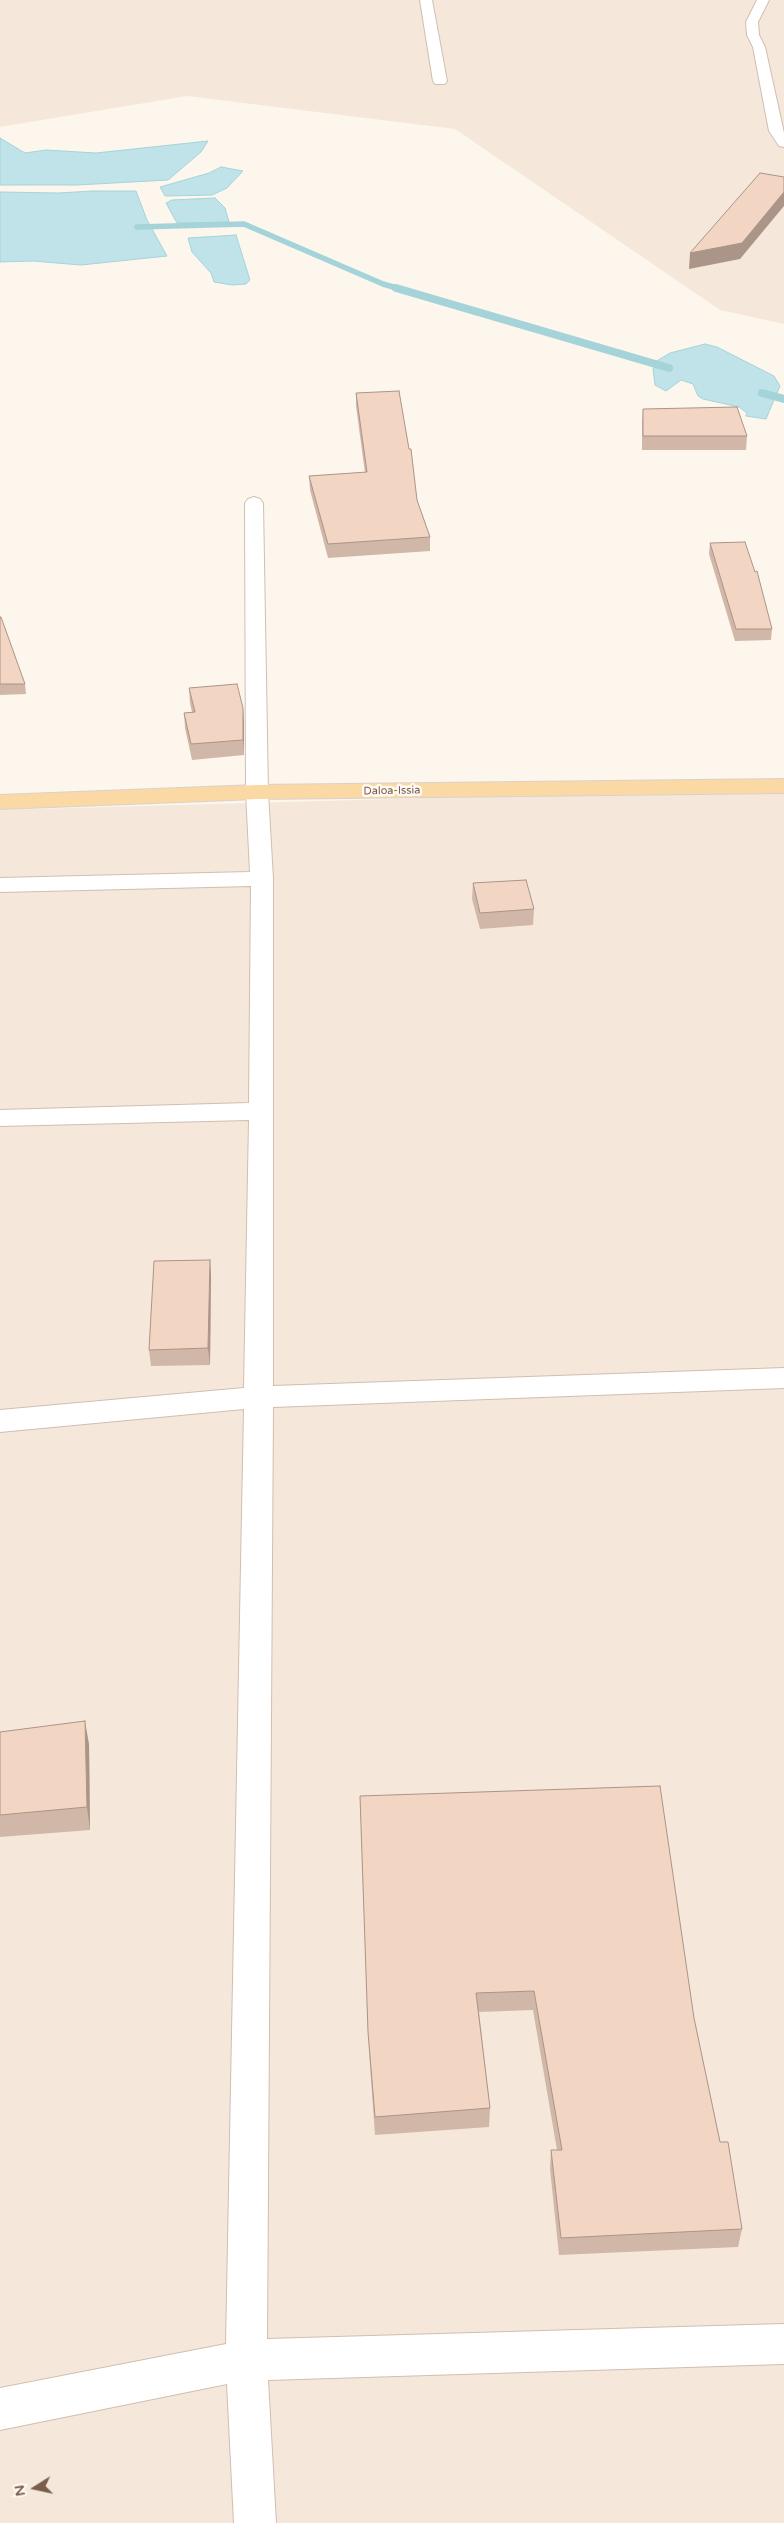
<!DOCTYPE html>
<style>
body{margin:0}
#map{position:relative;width:784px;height:2523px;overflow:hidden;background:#fdf6ec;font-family:"Varela Round",sans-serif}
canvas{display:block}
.north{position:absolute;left:10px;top:2463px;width:50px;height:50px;-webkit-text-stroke:4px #fffaf3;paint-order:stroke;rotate:260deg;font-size:14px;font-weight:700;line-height:20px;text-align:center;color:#7a5c4d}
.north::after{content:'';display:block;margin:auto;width:18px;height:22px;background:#7a5c4d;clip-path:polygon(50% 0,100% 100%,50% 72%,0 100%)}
</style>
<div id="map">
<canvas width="784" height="2523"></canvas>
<div class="north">N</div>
</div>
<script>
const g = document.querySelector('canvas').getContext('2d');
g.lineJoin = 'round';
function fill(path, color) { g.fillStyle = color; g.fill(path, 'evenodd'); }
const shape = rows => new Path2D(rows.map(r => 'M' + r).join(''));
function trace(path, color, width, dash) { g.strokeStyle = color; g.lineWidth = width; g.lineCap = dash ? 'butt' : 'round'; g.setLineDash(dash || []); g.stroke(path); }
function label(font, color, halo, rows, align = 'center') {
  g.font = font + ' "Varela Round",sans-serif'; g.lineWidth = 5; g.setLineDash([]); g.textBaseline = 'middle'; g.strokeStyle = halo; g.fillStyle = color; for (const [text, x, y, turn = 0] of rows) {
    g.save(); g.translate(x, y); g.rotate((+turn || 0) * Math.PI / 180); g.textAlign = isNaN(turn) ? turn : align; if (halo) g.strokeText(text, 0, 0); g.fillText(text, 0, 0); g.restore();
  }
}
const residential = shape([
 [0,0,784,0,784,324,720,310,455,129,187,96,0,127],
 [784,788,784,2523,0,2523,0,810]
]);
const water = shape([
 [0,138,25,153,46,150,96,153,208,141,201,152,168,180,77,185,0,185,0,138],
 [221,167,243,171,227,188,212,195,165,196,160,187,209,173,221,167],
 [93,191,136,191,147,220,167,256,81,265,33,261,0,262,0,192,58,193,93,191],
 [215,198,225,208,229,222,177,223,166,203,172,200,215,198],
 [236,235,250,280,246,284,232,285,214,282,211,273,192,252,188,238,236,235],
 [705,344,717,347,774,376,780,386,766,419,746,416,747,413,739,407,703,399,698,396,693,384,681,380,666,391,655,385,653,369,655,362,670,353,705,344]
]);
const streamFar1 = shape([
 [137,227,244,224,383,284,400,289]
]);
const stream = shape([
 [396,288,669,368],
 [762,393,784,399]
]);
const minor = shape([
 [420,0,432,0,447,81,445,84,435,84,433,81,420,0],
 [757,0,769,0,758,22,759,35,765,47,784,133,784,147,779,146,769,131,753,47,747,35,746,22,757,0],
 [254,497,260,499,263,503,268,792,273,879,273,1386,784,1368,784,1388,273,1407,267,2339,784,2324,784,2364,268,2380,276,2523,234,2523,227,2384,0,2430,0,2388,226,2344,244,1409,0,1432,0,1410,244,1388,249,1120,0,1126,0,1110,249,1103,251,886,0,892,0,878,250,872,246,792,245,503,248,499,254,497]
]);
const major = shape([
 [784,779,784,793,257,799,0,809,0,795,257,785,784,779]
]);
const wall = shape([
 [356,393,417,500,430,537,430,551,328,558,310,490,309,476,365,473,356,406],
 [643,409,747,436,746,450,642,450,642,423],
 [710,543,755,572,772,629,771,640,735,641,709,554],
 [0,617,25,684,26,694,0,695],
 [189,688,243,708,244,755,192,760,185,728,184,713,192,712,190,703],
 [473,883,534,909,533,925,480,929,472,899],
 [210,1260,211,1276,210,1365,151,1366,149,1350],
 [0,1732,89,1744,90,1830,0,1837],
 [360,1796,694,2018,720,2142,742,2229,738,2247,559,2255,550,2169,551,2150,557,2150,533,2010,479,2012,490,2108,489,2127,375,2135,369,2050]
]);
const shadedWall = shape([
 [784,192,784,206,740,259,689,269,690,253],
 [243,708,244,723,244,755,243,740],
 [210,1260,211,1276,210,1365,208,1348],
 [85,1721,89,1744,90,1830,87,1807]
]);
const building = shape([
 [760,173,784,177,784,192,742,243,690,253,760,173],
 [399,391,409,449,411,449,417,500,430,537,328,544,309,476,367,472,356,393,399,391],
 [737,407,747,436,643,436,643,409,737,407],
 [745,542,755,572,757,571,772,629,736,629,710,543,745,542],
 [0,617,1,617,25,684,0,684,0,617],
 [237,684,243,708,243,740,191,744,184,713,195,712,189,688,237,684],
 [526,880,534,909,480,913,473,883,526,880],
 [210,1260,208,1348,149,1350,154,1261,210,1260],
 [85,1721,87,1807,0,1815,0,1732,85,1721],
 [660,1786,694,2018,720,2142,728,2142,742,2229,561,2238,551,2150,562,2150,534,1991,476,1993,490,2108,375,2117,368,2032,360,1796,660,1786]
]);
const farStreetnames = [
 ["Daloa-Issia",392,791,-1]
];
fill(residential, '#f5e8da');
fill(water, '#bfe3e8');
trace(water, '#a5d3da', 1);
trace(streamFar1, '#a5d3da', 5.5);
trace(stream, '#a5d3da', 8);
trace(minor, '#d1beb0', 2);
trace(major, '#dad1cd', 2);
fill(minor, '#fff');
fill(major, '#fbd9a5');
fill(wall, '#d1b7a8');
fill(shadedWall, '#aa9588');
fill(building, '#f3d5c3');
trace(building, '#aa9588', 1);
label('11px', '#7a5c4d', '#fffaf3', farStreetnames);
</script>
